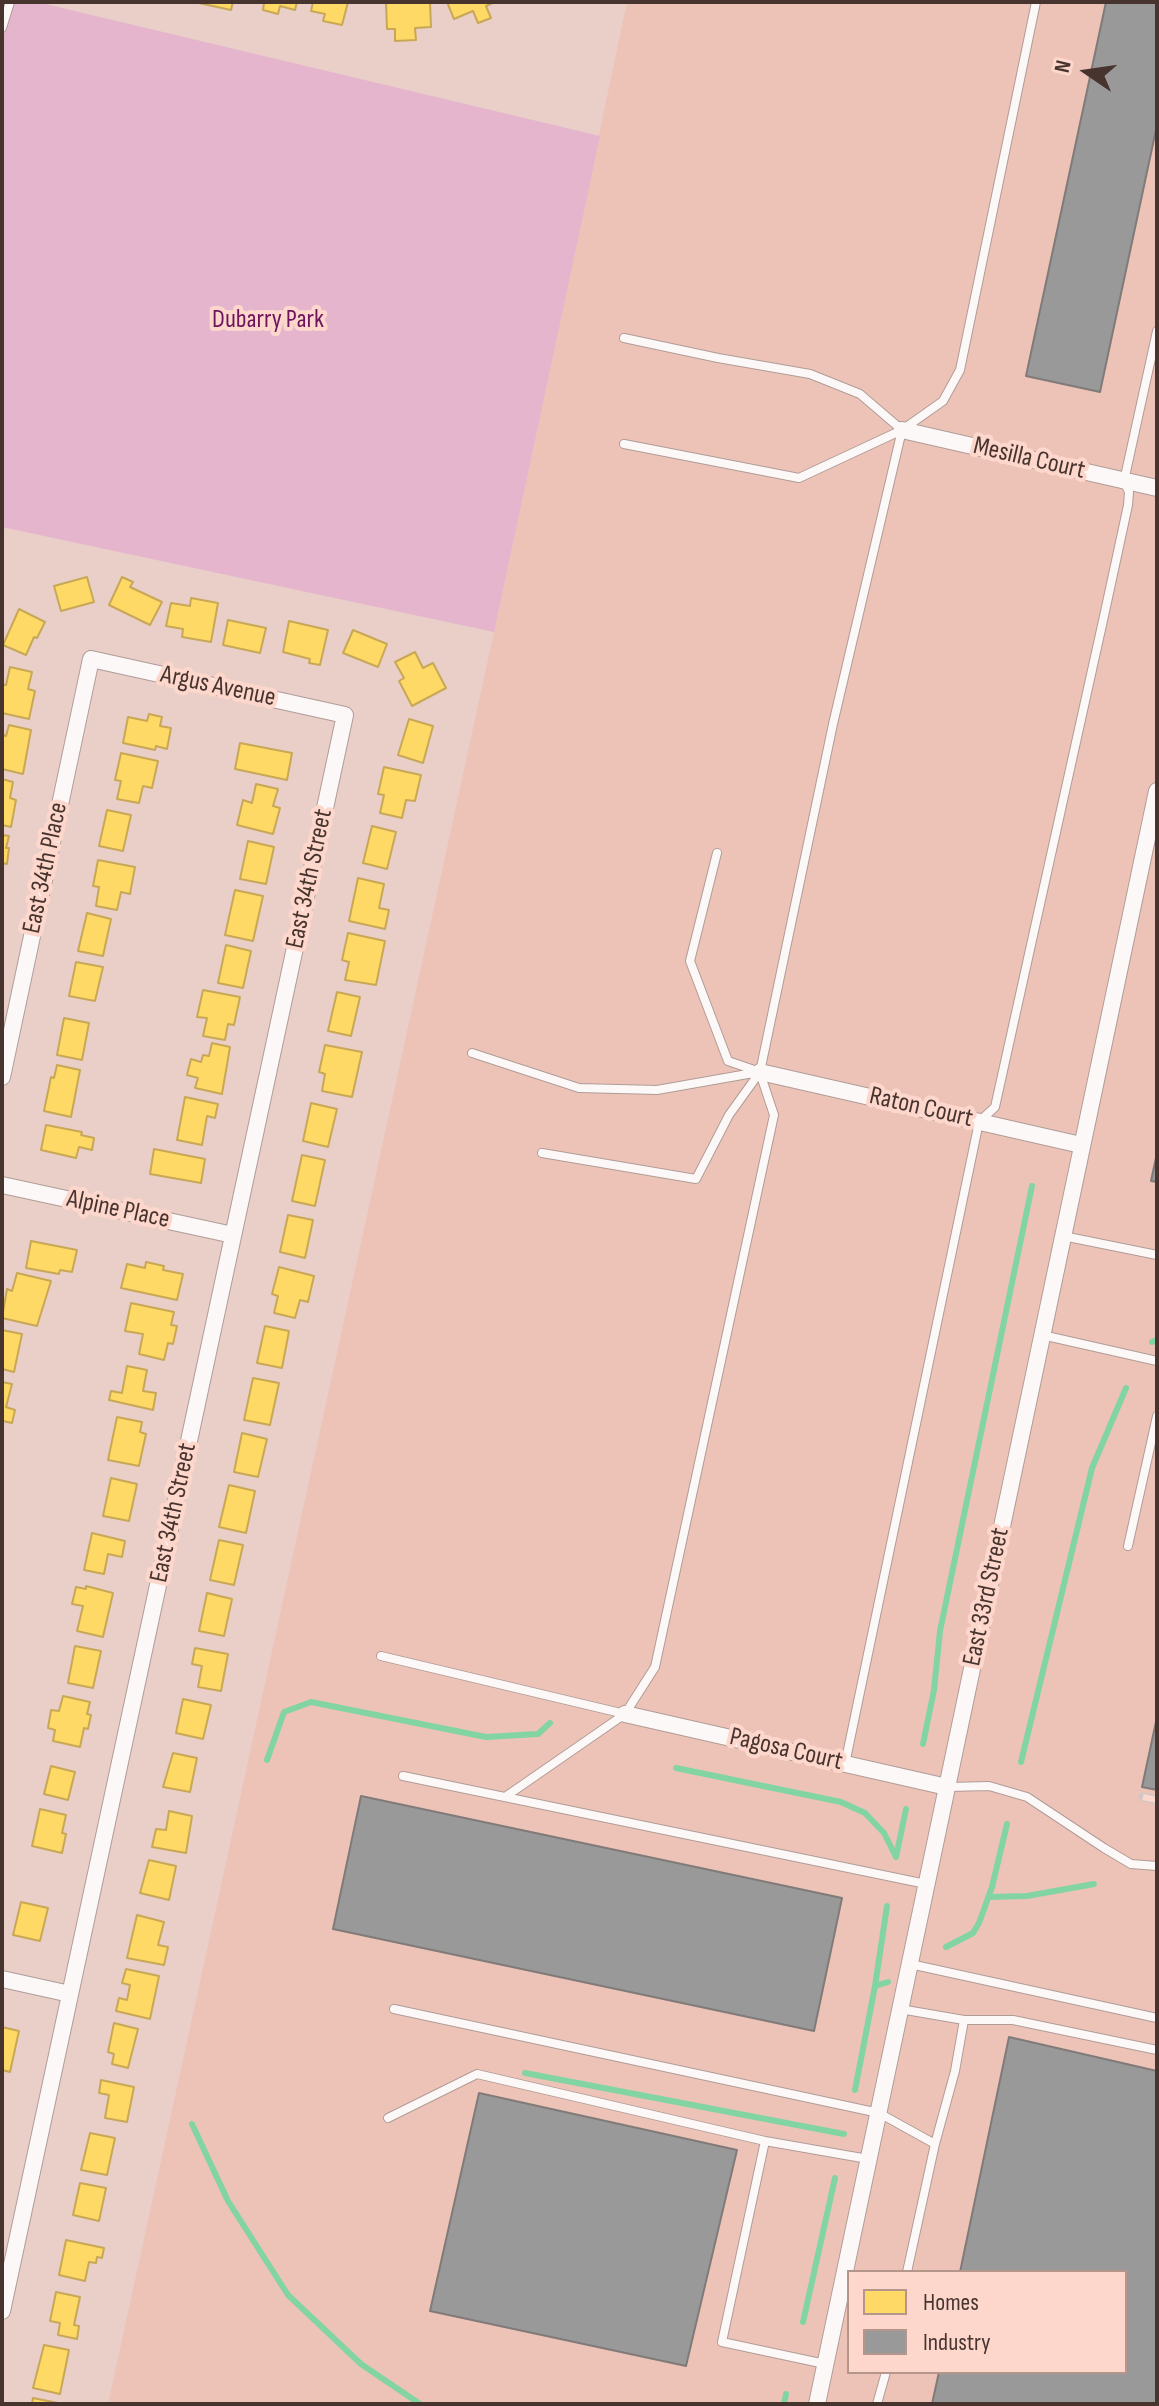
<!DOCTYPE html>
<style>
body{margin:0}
#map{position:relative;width:1159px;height:2406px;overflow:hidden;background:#e9cfc8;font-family:"Sofia Sans Condensed",sans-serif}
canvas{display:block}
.frame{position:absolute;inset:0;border:4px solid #47342f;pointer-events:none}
.legend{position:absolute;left:847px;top:2270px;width:280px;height:104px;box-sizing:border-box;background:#fed7cc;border:2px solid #b5968d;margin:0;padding:10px 14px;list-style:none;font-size:24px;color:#47342f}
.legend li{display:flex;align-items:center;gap:16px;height:40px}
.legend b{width:40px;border:2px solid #b5968d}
.north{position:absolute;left:1047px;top:32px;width:80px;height:80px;-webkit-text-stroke:6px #fed7cc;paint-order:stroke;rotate:283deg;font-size:22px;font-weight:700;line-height:32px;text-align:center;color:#47342f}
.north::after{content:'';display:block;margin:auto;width:28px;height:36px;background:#47342f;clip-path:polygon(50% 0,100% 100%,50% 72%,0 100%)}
</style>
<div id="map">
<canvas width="1159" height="2406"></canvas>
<div class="frame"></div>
<ul class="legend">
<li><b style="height:22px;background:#ffd966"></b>Homes</li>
<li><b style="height:22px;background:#999"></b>Industry</li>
</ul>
<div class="north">N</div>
</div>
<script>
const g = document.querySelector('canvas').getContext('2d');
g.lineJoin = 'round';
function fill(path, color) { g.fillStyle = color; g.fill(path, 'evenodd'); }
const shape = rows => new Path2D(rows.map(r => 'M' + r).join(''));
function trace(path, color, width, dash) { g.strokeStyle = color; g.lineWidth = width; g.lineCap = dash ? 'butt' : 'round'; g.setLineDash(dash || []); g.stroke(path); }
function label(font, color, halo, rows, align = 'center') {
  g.font = font + ' "Sofia Sans Condensed",sans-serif'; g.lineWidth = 8; g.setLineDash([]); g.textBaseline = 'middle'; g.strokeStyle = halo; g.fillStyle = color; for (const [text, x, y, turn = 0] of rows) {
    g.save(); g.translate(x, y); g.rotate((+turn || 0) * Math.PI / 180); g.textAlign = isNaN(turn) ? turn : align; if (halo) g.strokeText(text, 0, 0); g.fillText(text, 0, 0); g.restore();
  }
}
const built = shape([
 [627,2,1157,2,1157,2404,108,2404,494,632],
 [849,2272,1125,2272,1125,2372,849,2372]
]);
const green = shape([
 [2,2,37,2,600,136,494,632,2,527]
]);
const homes = shape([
 [194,2,233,2,231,10,194,2],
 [261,2,297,2,295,10,280,6,278,14,263,10,264,3,261,2],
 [313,2,348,2,342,25,323,21,325,14,311,11,313,2],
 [386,2,430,2,431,27,415,28,416,40,395,41,395,29,387,29,386,2],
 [447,2,495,2,486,6,491,18,478,23,473,11,454,19,447,2],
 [87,577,94,602,61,611,54,586,87,577],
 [122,577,133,582,130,587,162,602,150,625,109,605,122,577],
 [191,598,218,603,211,642,182,637,183,629,166,626,171,603,190,606,191,598],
 [19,609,45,622,37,638,34,637,26,655,3,645,19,609],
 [228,620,266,628,260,653,223,645,228,620],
 [289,621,328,630,320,665,309,663,310,659,283,652,289,621],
 [353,630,387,644,378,667,343,653,353,630],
 [415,652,423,668,433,663,446,688,412,706,399,681,404,678,395,662,415,652],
 [10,667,32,672,28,689,35,691,29,719,2,713,2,685,6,685,10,667],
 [149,714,162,717,160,726,171,728,167,749,156,746,155,750,123,743,128,717,147,721,149,714],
 [409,719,433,726,423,763,398,755,409,719],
 [9,725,31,730,23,774,2,769,2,740,3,735,6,736,9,725],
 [240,743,292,753,287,780,235,769,240,743],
 [121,753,158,761,152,788,143,786,139,803,117,799,121,781,115,780,121,753],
 [384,767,421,775,415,801,406,800,402,818,380,813,384,795,378,794,384,767],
 [2,779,13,782,10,798,16,800,11,827,2,825,2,779],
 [256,784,278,789,273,806,280,808,273,834,237,825,243,800,252,803,256,784],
 [107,810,131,815,123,851,99,846,107,810],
 [372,826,396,832,387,869,363,863,372,826],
 [2,835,9,836,6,848,9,848,7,864,2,863,2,835],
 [248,841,274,847,266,884,240,879,248,841],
 [98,860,135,867,130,894,121,892,117,910,96,906,99,887,93,886,98,860],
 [358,878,384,884,379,908,389,910,385,929,349,921,358,878],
 [235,890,263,896,253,941,225,935,235,890],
 [87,913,111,919,103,956,78,951,87,913],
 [348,933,385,941,376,985,345,980,349,962,342,960,348,933],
 [226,945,251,951,243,988,218,983,226,945],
 [76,962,103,967,95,1001,69,996,76,962],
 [203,990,240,997,234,1025,228,1024,225,1040,203,1036,207,1018,197,1017,203,990],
 [337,992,360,997,351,1036,328,1031,337,992],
 [64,1018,89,1023,82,1060,57,1055,64,1018],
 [212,1043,230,1047,222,1094,195,1088,198,1078,187,1075,191,1059,201,1062,203,1055,209,1056,212,1043],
 [325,1045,362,1052,352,1097,322,1091,325,1074,319,1072,325,1045],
 [57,1065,80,1070,71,1117,44,1111,51,1077,54,1078,57,1065],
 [185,1097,218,1104,215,1118,207,1116,202,1145,177,1140,185,1097],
 [311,1103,337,1109,328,1147,303,1141,311,1103],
 [46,1125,82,1132,81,1135,94,1138,92,1150,79,1147,76,1158,41,1150,46,1125],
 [154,1149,205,1159,201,1183,150,1174,154,1149],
 [302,1155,325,1160,315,1206,292,1201,302,1155],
 [288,1215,313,1220,305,1258,280,1252,288,1215],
 [31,1241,77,1250,72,1272,60,1270,59,1274,26,1268,31,1241],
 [146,1262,164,1266,163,1270,183,1274,177,1300,121,1288,127,1264,145,1268,146,1262],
 [279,1267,314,1276,308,1302,300,1300,295,1318,274,1313,278,1296,272,1294,279,1267],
 [17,1273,51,1281,37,1326,2,1318,7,1289,12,1291,17,1273],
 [131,1303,174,1312,171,1325,177,1326,173,1344,168,1343,164,1360,139,1354,143,1334,125,1331,131,1303],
 [265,1326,289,1331,282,1368,257,1363,265,1326],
 [2,1330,22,1334,14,1372,2,1369,2,1330],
 [127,1366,147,1370,143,1391,156,1393,153,1410,109,1400,111,1391,122,1393,127,1366],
 [253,1378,279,1383,270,1425,244,1420,253,1378],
 [2,1382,12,1384,6,1407,15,1410,12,1423,3,1421,2,1425,2,1382],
 [117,1417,142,1422,140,1432,146,1434,139,1466,108,1460,117,1417],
 [242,1433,267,1439,258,1477,234,1472,242,1433],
 [111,1478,137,1484,129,1521,103,1516,111,1478],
 [229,1485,255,1491,246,1533,219,1527,229,1485],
 [92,1533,125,1541,122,1557,108,1554,104,1574,84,1570,92,1533],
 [219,1540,243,1545,234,1585,210,1580,219,1540],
 [86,1586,113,1593,103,1637,77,1631,83,1606,72,1604,76,1587,86,1589,86,1586],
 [207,1593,232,1599,224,1636,199,1631,207,1593],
 [75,1646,101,1651,93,1688,68,1683,75,1646],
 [195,1648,228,1654,221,1691,198,1687,202,1666,192,1664,195,1648],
 [63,1696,90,1702,87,1714,91,1715,88,1729,84,1728,80,1747,53,1741,55,1730,48,1728,51,1710,59,1711,63,1696],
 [183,1699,211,1705,203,1739,176,1733,183,1699],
 [173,1753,197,1758,190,1792,163,1787,173,1753],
 [51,1766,75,1772,68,1800,44,1794,51,1766],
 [40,1809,66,1815,62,1833,66,1834,62,1853,32,1846,40,1809],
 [169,1811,192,1816,186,1853,152,1847,156,1829,166,1830,169,1811],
 [149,1860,176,1866,169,1900,140,1893,149,1860],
 [21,1902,48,1908,40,1941,13,1935,21,1902],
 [137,1915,164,1922,158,1945,168,1947,164,1965,127,1958,137,1915],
 [126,1969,159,1976,150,2019,116,2011,119,1998,127,2000,130,1985,122,1983,126,1969],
 [114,2023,138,2029,128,2068,112,2064,114,2054,108,2052,114,2023],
 [2,2027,19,2031,10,2072,2,2070,2,2027],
 [101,2080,134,2087,127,2122,105,2118,109,2095,99,2093,101,2080],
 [90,2133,115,2138,107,2175,81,2170,90,2133],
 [80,2183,106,2188,99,2221,73,2215,80,2183],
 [66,2240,104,2248,102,2258,97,2257,96,2263,89,2262,85,2281,59,2275,66,2240],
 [56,2292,80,2297,74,2325,79,2326,77,2339,58,2335,60,2323,50,2321,56,2292],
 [44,2345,69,2350,60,2394,33,2388,44,2345],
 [33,2398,58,2403,57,2404,32,2404,33,2398]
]);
const industry = shape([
 [1106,2,1157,2,1157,125,1100,392,1026,376,1106,2],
 [1157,1153,1157,1182,1151,1181,1157,1153],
 [1157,1717,1157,1790,1142,1787,1157,1717],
 [361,1796,842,1898,814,2031,333,1929,361,1796],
 [1009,2037,1157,2071,1157,2404,932,2404,939,2372,1125,2372,1125,2272,960,2272,1009,2037],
 [479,2093,737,2150,686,2366,430,2311,479,2093]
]);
const stream = shape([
 [1152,1342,1157,1340],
 [923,1744,934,1690,940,1631,1032,1186],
 [267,1760,284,1712,311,1702,486,1737,538,1734,550,1723],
 [1021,1762,1092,1468,1126,1388],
 [676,1768,841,1802,865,1813,884,1833,896,1857],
 [896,1857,906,1809],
 [989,1897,1027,1896,1094,1884],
 [946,1947,973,1933,979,1923,992,1887,1007,1824],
 [875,1986,887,1906],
 [525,2073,844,2134],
 [855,2090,875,1986,888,1982],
 [192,2124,228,2201,288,2295,361,2364,420,2404],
 [803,2322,835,2178],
 [784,2404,786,2394]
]);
const lane = shape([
 [2,28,10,2],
 [624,338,718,358,810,374,860,394,902,430],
 [624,444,799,478,902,430,943,401,960,370,1036,2],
 [717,853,690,961,728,1061,760,1072,833,724,902,430],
 [472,1053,579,1088,657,1090,759,1072],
 [542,1153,696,1179,729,1115,760,1072],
 [1063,1236,1157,1255],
 [1042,1335,1157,1361],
 [1128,1546,1157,1416],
 [381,1656,625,1714],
 [845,1764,979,1122,995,1107,1106,607,1128,505,1129,492,1124,481,1157,331],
 [403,1776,926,1884],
 [948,1787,989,1786,1027,1797,1104,1848,1131,1864,1157,1866],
 [505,1797,625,1714,655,1667,774,1115,760,1073],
 [910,1964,1157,2018],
 [394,2009,879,2113,935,2144],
 [900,2009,964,2020,955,2071,935,2144,907,2272],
 [964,2020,1013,2020,1157,2050],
 [388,2118,477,2074,765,2141,868,2159],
 [765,2141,722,2342,825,2364],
 [877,2404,886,2372]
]);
const street = shape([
 [902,430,1157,488],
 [760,1072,1081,1145],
 [2,1077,91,659,345,715,2,2311],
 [2,1185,233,1235],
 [625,1714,947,1787],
 [2,1979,70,1994],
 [817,2404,1157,791]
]);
const rail = shape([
 [1143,1797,1157,1800]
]);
const parkNames = [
 ["Dubarry Park",268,320]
];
const streetNames = [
 ["Mesilla Court",1029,459,13],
 ["Argus Avenue",218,687,12],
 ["East 34th Place",46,868,-78],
 ["East 34th Street",310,879,-78],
 ["Raton Court",921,1108,13],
 ["Alpine Place",118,1210,12],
 ["East 34th Street",174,1513,-78],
 ["East 33rd Street",987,1597,-78],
 ["Pagosa Court",786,1750,13]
];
fill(built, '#edc3b8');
fill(green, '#e5b5cd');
fill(homes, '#ffd966');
trace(homes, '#c8a856', 2);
fill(industry, '#999');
trace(industry, '#807b79', 2);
trace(stream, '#82d4a2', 6);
trace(lane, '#b09c97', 10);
trace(street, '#b09c97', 18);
trace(lane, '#fcf8f7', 8);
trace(street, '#fcf8f7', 16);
trace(rail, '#cfc7c5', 9);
trace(rail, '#fed7cc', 6, [18]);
label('26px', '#6c145d', '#fed7cc', parkNames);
label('26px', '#47342f', '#fed7cc', streetNames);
</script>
